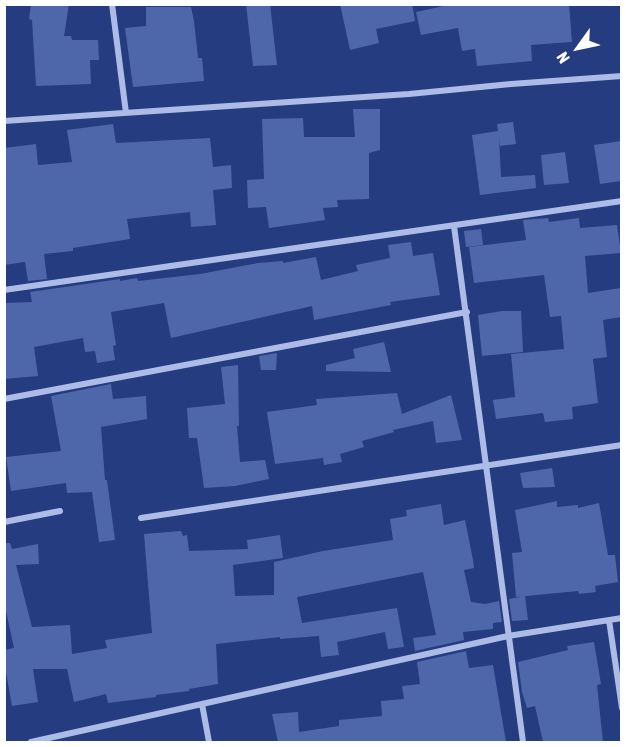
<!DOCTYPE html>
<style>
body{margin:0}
#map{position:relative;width:626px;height:747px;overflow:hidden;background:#263c81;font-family:"Asap Condensed",sans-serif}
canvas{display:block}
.frame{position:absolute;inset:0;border:6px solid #fff;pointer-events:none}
.north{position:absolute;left:548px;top:18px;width:60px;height:60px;-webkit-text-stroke:4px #263c81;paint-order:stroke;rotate:237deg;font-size:16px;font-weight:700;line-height:24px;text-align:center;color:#fff}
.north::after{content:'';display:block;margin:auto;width:21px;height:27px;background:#fff;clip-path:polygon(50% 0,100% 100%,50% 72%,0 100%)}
</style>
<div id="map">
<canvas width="626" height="747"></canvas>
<div class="frame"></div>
<div class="north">N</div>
</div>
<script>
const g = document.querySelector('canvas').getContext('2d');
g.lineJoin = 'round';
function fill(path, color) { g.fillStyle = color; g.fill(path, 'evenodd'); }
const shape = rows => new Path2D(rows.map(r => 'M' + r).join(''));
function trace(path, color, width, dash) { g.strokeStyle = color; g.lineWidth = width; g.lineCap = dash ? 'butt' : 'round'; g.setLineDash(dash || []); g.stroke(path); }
const building = shape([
 [31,4,69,4,64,36,71,36,72,40,98,40,99,60,90,60,91,84,36,86,32,20,29,19],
 [246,4,270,4,277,65,253,66],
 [340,4,412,4,415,21,376,29,379,43,350,50],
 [453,4,569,4,572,42,531,45,532,61,477,66,475,49,462,51,458,28,421,35,416,12],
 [146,7,191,7,194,21,198,58,202,58,204,81,133,87,125,28,146,26],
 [353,109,380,109,380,150,369,153,369,199,337,200,338,207,323,208,325,220,269,228,266,207,248,208,247,180,264,179,262,119,303,118,304,137,355,137],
 [513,122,516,144,500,146,499,136,501,177,535,175,536,188,480,195,472,135,498,131,497,124],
 [113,124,116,143,210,138,213,167,231,165,232,188,213,190,216,225,191,227,190,212,127,219,130,239,73,248,73,251,44,254,47,279,28,281,25,262,4,265,4,148,36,144,38,165,72,162,67,130],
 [621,141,621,181,600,184,594,145],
 [565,152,569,183,544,185,541,155],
 [548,218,549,222,579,218,580,228,617,225,621,253,585,256,588,293,621,288,621,317,603,320,607,357,593,359,598,403,572,407,573,419,545,422,543,413,496,419,493,400,515,397,511,354,564,349,561,316,550,317,544,275,474,283,469,247,526,240,523,220],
 [481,229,483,245,466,247,464,231],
 [411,242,413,256,433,253,440,295,390,302,391,305,314,320,312,306,171,338,164,303,111,312,116,345,113,346,115,360,97,363,95,351,85,352,83,338,34,347,38,376,4,379,4,303,32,302,30,292,120,279,120,281,137,278,138,281,200,274,258,263,283,261,283,263,316,257,321,280,358,271,356,265,390,258,388,245],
 [502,311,521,311,523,352,482,356,478,315],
 [384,342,391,372,326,371,326,365,355,358,353,349],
 [277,353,276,370,261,370,259,356],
 [238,365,239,426,237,426,240,462,265,460,269,479,235,486,204,488,197,438,189,438,187,408,225,404,221,367],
 [111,384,113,399,146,396,147,419,101,427,105,480,107,480,115,540,99,542,92,492,67,493,66,483,11,491,6,457,61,451,51,396],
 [397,393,402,414,451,395,462,440,436,443,433,421,393,430,394,432,362,441,364,447,340,454,342,462,324,465,323,458,275,464,267,412,317,405,316,399],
 [552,468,555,487,523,488,520,473],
 [557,501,557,507,578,505,578,508,599,503,608,555,615,555,618,582,595,586,596,592,579,594,578,591,516,597,512,553,522,552,515,510],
 [441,504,444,525,465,520,473,560,474,568,464,570,471,602,485,604,499,601,502,622,493,623,493,629,463,632,464,640,415,651,413,638,436,635,423,572,297,597,302,623,397,608,404,647,388,649,385,632,337,642,339,655,321,657,319,636,280,639,280,637,216,644,218,684,189,689,189,691,156,695,156,697,108,703,106,694,74,702,67,669,33,669,38,702,12,706,4,661,4,650,14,648,4,602,4,543,10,543,12,549,38,544,39,564,16,565,32,627,70,625,72,654,107,648,105,640,152,633,144,534,181,531,183,536,187,535,189,551,248,549,247,540,280,535,283,558,233,565,235,596,274,595,274,562,323,551,393,540,390,519,407,516,406,510],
 [525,596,528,620,512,621,509,599],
 [594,642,601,684,597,685,603,742,543,742,535,706,527,708,522,692,518,662,568,650,567,646],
 [466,651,469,668,493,665,506,742,278,742,272,714,298,712,299,732,339,726,339,720,382,716,381,701,404,699,402,686,420,684,417,662]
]);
const minor = shape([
 [112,4,126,113],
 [4,121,409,94,511,84,622,76],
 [454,226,523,742],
 [4,290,622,201],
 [4,399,467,312],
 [141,518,622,445],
 [4,522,60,511],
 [609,620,622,708],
 [202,704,209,742],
 [31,742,508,636,622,618]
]);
fill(building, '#4e66aa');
trace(minor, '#adbce7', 6);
</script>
